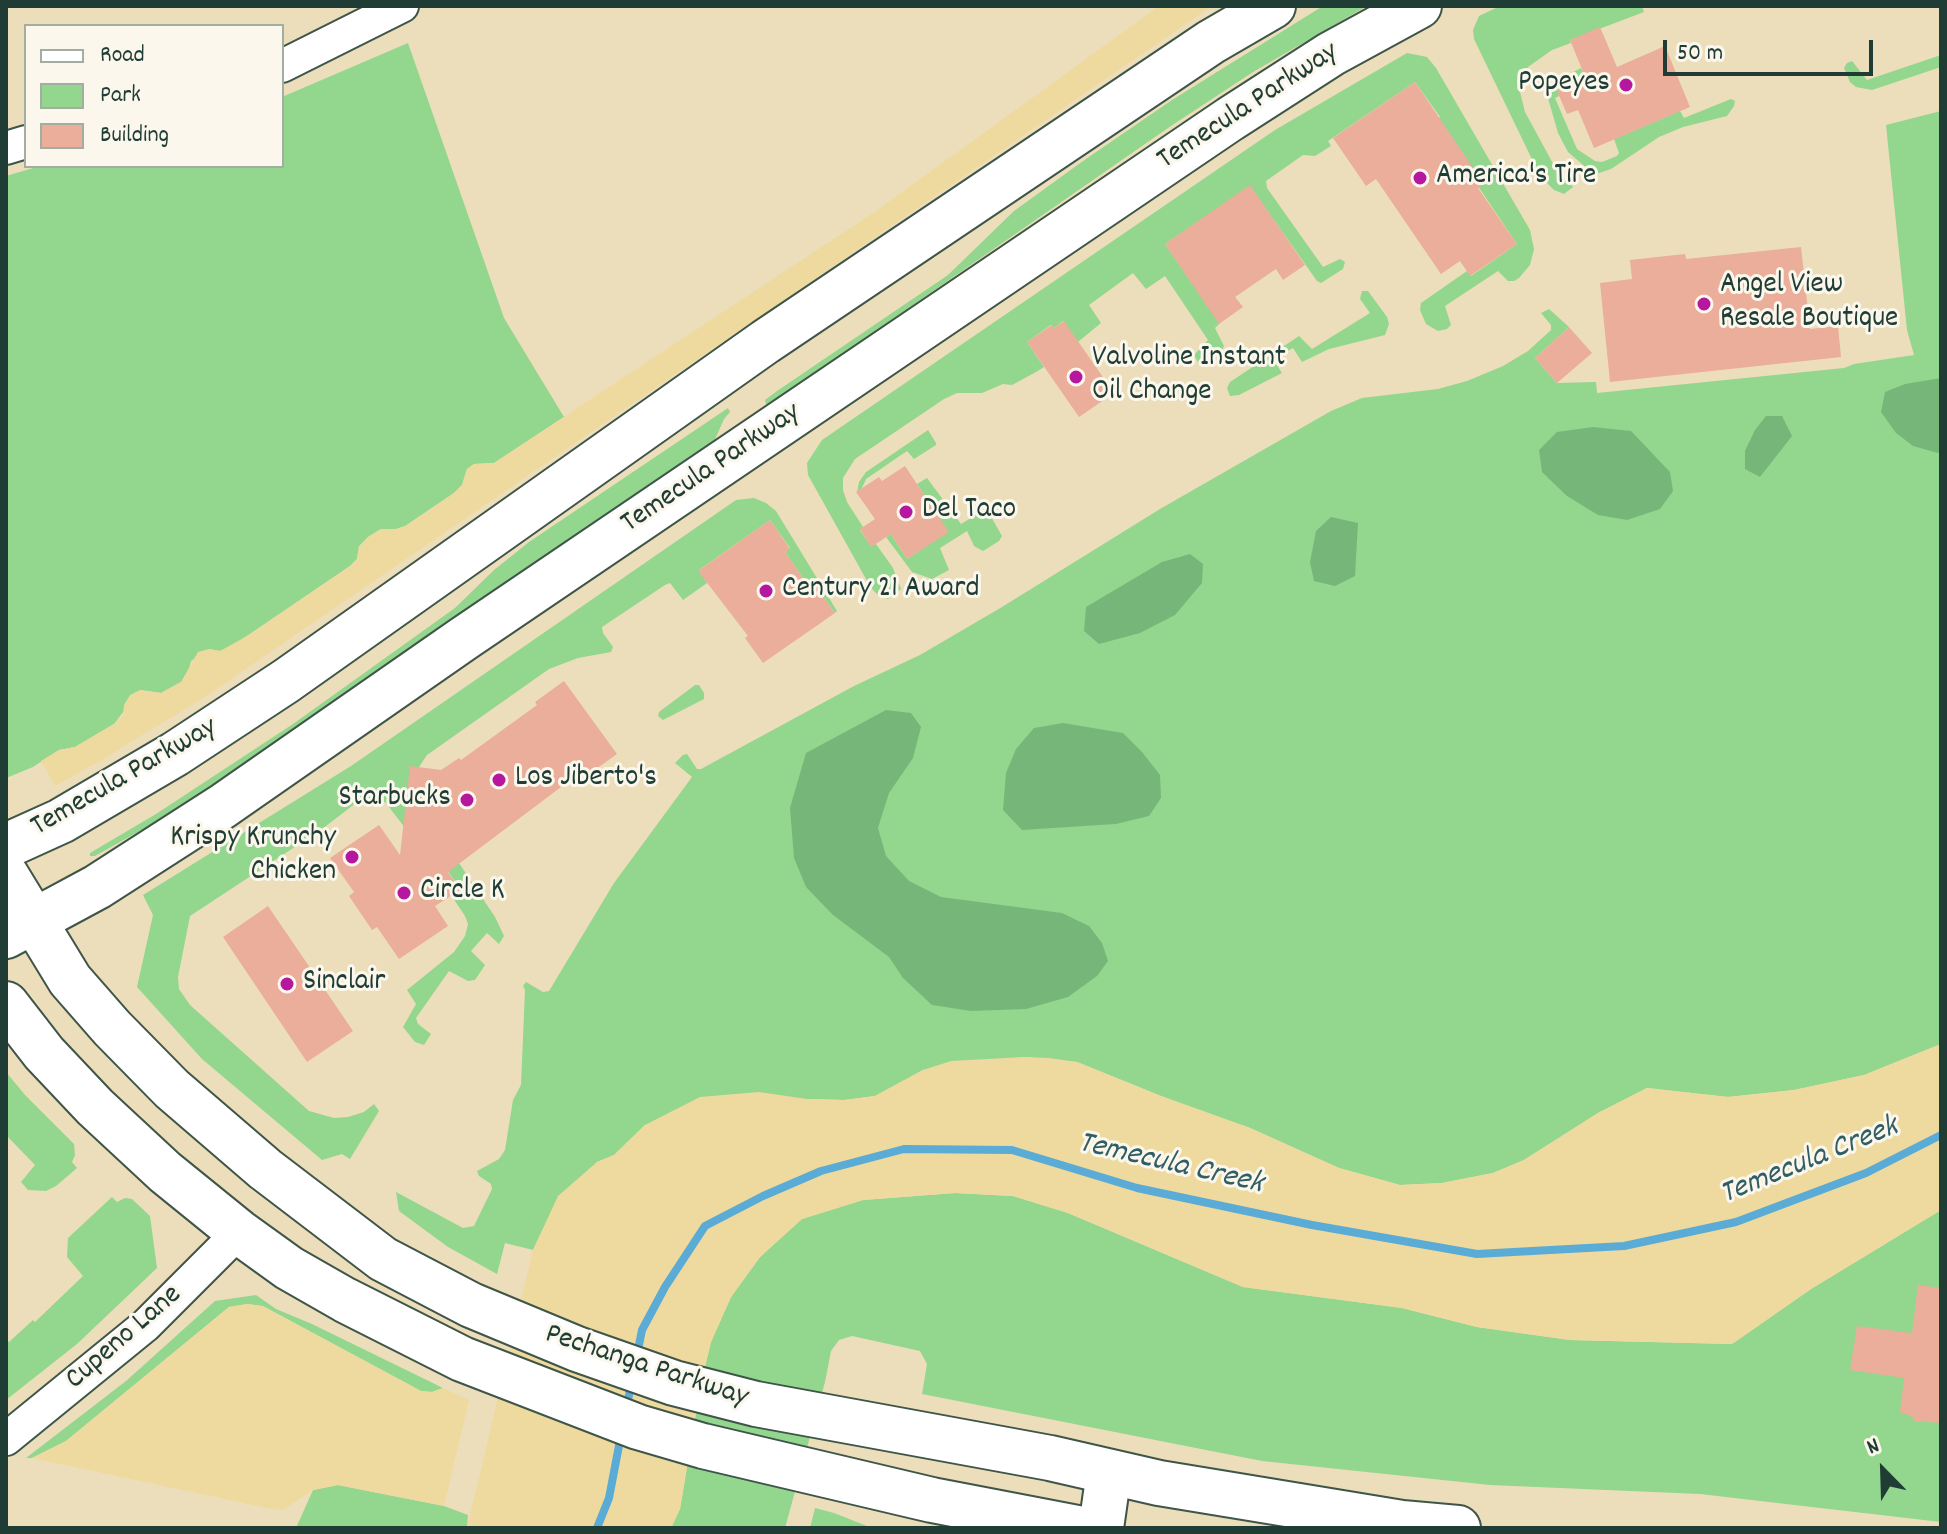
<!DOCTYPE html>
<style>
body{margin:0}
#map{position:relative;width:1947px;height:1534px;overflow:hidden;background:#ecdebb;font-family:Dekko,sans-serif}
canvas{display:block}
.frame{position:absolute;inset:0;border:8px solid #1f3d34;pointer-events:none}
.legend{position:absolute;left:24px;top:24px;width:260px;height:144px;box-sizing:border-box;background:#fbf7ec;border:2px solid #a3ada2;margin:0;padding:10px 14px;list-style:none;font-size:24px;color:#1f3d34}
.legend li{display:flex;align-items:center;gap:16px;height:40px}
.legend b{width:40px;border:2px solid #a3ada2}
.north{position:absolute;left:1843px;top:1430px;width:80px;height:80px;-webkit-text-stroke:6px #fbf7ec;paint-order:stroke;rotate:337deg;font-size:22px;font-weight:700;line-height:32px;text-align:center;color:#1f3d34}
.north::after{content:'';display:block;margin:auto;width:28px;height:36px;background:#1f3d34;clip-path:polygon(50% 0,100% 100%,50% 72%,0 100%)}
.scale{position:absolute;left:1663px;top:40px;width:210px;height:36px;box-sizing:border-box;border:4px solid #1f3d34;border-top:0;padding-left:10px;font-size:24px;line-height:28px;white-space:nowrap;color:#1f3d34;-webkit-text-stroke:6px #fbf7ec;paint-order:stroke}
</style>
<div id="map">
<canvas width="1947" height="1534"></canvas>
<div class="frame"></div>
<ul class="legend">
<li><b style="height:10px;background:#fff"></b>Road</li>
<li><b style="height:22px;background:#93d68e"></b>Park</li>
<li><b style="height:22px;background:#eaae9a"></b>Building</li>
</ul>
<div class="north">N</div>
<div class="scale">50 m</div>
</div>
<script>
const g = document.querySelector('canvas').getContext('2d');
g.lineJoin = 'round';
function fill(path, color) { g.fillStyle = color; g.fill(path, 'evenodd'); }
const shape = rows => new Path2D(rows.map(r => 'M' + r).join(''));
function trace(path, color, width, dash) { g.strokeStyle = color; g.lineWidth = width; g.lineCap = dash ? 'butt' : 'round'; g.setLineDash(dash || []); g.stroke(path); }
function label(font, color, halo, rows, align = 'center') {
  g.font = font + ' Dekko,sans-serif'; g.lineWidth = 6; g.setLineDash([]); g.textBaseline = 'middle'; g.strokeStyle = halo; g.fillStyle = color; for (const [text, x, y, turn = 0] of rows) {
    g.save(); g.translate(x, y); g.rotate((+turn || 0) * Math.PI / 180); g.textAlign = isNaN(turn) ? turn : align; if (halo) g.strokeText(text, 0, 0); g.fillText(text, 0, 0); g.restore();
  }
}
const green = shape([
 [1323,6,1367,6,1253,72,1168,128,769,405,766,404,765,400,777,391,948,275,1014,211,1083,161,1172,100],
 [1500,6,1642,6,1644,12,1570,40,1571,43,1552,50,1528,67,1522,80,1520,92,1525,112,1556,169,1573,187,1564,194,1554,190,1540,176,1474,39,1473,30,1479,16],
 [408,43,504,318,564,417,494,463,474,464,467,469,462,485,454,493,405,526,396,529,381,529,368,537,359,546,357,559,350,566,232,646,220,651,209,649,191,661,188,673,181,682,161,693,140,690,114,724,75,747,59,750,33,767,6,778,6,176,40,166,282,166,282,97],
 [1407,53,1427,57,1436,68,1530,230,1534,249,1530,265,1519,278,1514,281,1508,281,1498,271,1445,306,1451,325,1447,329,1438,331,1426,324,1420,310,1421,303,1467,271,1471,276,1517,244,1434,121,1440,117,1415,82,1328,141,1331,146,1315,156,1303,155,1266,181,1267,188,1323,267,1340,259,1345,262,1343,269,1321,283,1317,281,1250,186,1165,244,1220,323,1215,328,1224,346,1221,352,1203,364,1199,364,1194,355,1208,340,1165,276,1146,289,1133,273,1089,305,1101,323,1078,342,1063,321,1054,328,1051,325,1027,342,1044,367,1036,372,1012,385,1003,384,982,393,957,393,944,399,855,459,843,478,843,490,847,502,863,527,860,530,871,546,876,544,893,568,901,589,888,599,878,595,871,588,808,475,807,463,822,440,1275,130],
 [1941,55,1941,67,1872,90,1856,87,1850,82,1844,68,1847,63,1852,61,1867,80],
 [1581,68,1586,79,1558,91,1559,96,1555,98,1577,149,1595,161,1602,162,1617,156,1619,153,1614,139,1680,111,1684,118,1731,99,1735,101,1734,106,1727,116,1683,127,1659,137,1611,169,1599,173,1589,170,1568,152,1558,133,1548,98,1550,87,1558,80],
 [1941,111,1941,1044,1864,1075,1794,1090,1728,1097,1647,1088,1598,1113,1524,1160,1493,1173,1442,1183,1400,1185,1339,1168,1250,1128,1161,1096,1077,1062,1024,1057,923,1070,875,1096,844,1100,807,1099,645,1125,614,1155,597,1162,542,1231,533,1250,505,1243,497,1274,448,1247,399,1211,396,1192,463,1228,474,1226,492,1189,491,1184,479,1176,477,1171,499,1159,505,1150,513,1100,521,1085,525,990,523,986,526,982,543,992,549,991,614,883,692,777,675,763,683,755,687,754,697,769,701,769,854,686,920,655,1002,607,1160,509,1331,411,1362,398,1438,389,1467,381,1503,366,1528,351,1551,330,1551,325,1541,313,1549,309,1569,327,1535,358,1557,383,1593,382,1596,382,1597,393,1844,368,1854,364,1914,355,1907,330,1886,125],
 [1362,291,1368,291,1387,317,1389,324,1385,335,1329,349,1302,362,1293,348,1273,359,1282,373,1239,395,1230,396,1227,388,1230,382,1299,336,1312,349,1370,313,1360,299],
 [728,408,730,412,724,419,713,444,518,576,302,728,161,819,95,856,90,856,90,853,156,814,293,724,455,608,494,570,529,542],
 [928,430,936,443,936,445,914,459,907,451,866,479,862,488,857,492,859,482,866,472],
 [927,478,961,524,979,513,989,513,1002,536,999,541,983,551,974,546,967,531,940,548,949,570,932,579,912,572,886,537,891,534,907,559,948,532,917,484],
 [754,498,766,503,776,511,837,611,835,613,815,585,810,588,785,552,790,548,770,520,699,570,707,583,683,600,670,583,665,585,602,627,603,633,613,647,611,652,578,658,549,669,427,755,419,767,421,806,495,917,504,936,499,944,487,933,471,951,485,965,475,980,468,981,449,971,416,1018,418,1024,431,1034,424,1045,415,1042,403,1027,416,1004,407,990,454,952,465,936,468,924,465,916,451,895,460,889,415,823,406,829,385,802,376,799,356,803,322,829,190,916,178,977,179,989,190,1005,309,1111,334,1118,348,1117,364,1112,374,1104,379,1111,350,1159,342,1154,322,1160,202,1059,137,987,153,915,143,895,351,766,736,500],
 [695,685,699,685,704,693,704,699,663,720,658,716,659,712],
 [6,1072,25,1095,74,1144,75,1155,72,1162,77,1168,56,1186,46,1191,28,1190,21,1182,35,1165,6,1135],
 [955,1193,1013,1196,1068,1213,1243,1287,1402,1308,1477,1327,1570,1340,1732,1344,1811,1289,1941,1210,1941,1522,1700,1494,1490,1485,1262,1461,922,1394,927,1364,920,1351,852,1336,839,1340,831,1351,825,1382,785,1528,671,1528,680,1509,701,1383,711,1342,731,1297,760,1257,802,1219,863,1200],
 [112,1197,117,1202,125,1198,132,1199,150,1216,157,1268,77,1344,6,1400,6,1340,9,1342,33,1320,35,1322,83,1276,67,1257,68,1238],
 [256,1295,276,1309,312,1324,443,1388,432,1392,421,1391,263,1306,247,1304,229,1307,66,1441,32,1458,26,1458,126,1381,215,1301],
 [338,1485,444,1506,468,1515,467,1528,296,1528,313,1490],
 [815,1508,834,1513,872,1528,810,1528]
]);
const forest = shape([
 [1941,378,1941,452,1938,453,1913,446,1896,433,1881,412,1885,392,1905,384],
 [1766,416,1782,416,1792,436,1760,477,1745,469,1745,451,1755,430],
 [1593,427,1631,431,1670,472,1673,491,1660,509,1627,520,1598,515,1567,496,1542,472,1539,450,1557,432],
 [1331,517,1358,523,1355,576,1335,586,1314,581,1310,562,1316,531],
 [1190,554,1203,564,1202,583,1175,615,1140,633,1099,644,1084,631,1086,607,1162,562],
 [886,710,911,713,921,727,913,758,889,793,878,828,886,856,909,881,941,897,1062,913,1089,926,1102,943,1108,961,1097,976,1068,997,1026,1009,971,1011,932,1005,903,978,889,957,833,915,806,887,794,858,790,808,806,753],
 [1063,723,1123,733,1142,752,1160,775,1161,798,1149,816,1116,824,1022,830,1003,810,1006,773,1016,749,1034,728]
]);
const sand = shape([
 [1159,6,1212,6,208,695,100,761,55,786,41,761,59,750,75,747,114,724,123,715,124,705,130,695,140,690,161,693,181,682,198,652,209,649,220,651,249,635,350,566,357,559,359,547,368,537,381,529,396,529,406,526,454,493,462,485,467,469,474,464,494,463,876,211],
 [1941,1044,1941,1210,1811,1289,1732,1344,1570,1340,1477,1327,1402,1308,1243,1287,1068,1213,1013,1196,955,1193,863,1200,802,1219,760,1257,731,1297,711,1342,701,1383,680,1509,671,1528,467,1528,533,1250,558,1196,597,1162,614,1155,645,1125,700,1097,759,1092,807,1099,844,1100,875,1096,923,1070,951,1061,1024,1057,1049,1058,1077,1062,1161,1096,1250,1128,1339,1168,1400,1185,1442,1183,1493,1173,1524,1160,1598,1113,1647,1088,1728,1097,1794,1090,1864,1075],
 [248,1304,262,1306,421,1391,432,1392,443,1388,469,1400,444,1506,338,1485,313,1490,283,1510,272,1509,32,1458,66,1441,229,1307]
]);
const stream = shape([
 [637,1355,642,1330,665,1287,705,1226,763,1196,821,1171,904,1149,1012,1150,1137,1188,1312,1225,1477,1254,1624,1246,1736,1222,1866,1173,1941,1135],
 [626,1410,632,1380],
 [597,1528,609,1498,621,1435]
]);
const building = shape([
 [1600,27,1617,67,1665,46,1690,107,1594,148,1578,110,1567,114,1557,91,1586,79,1570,40],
 [1415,82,1484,184,1478,188,1517,244,1470,276,1460,261,1441,274,1376,179,1366,186,1333,138],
 [1250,185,1305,265,1283,280,1276,269,1235,297,1243,307,1219,324,1165,244],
 [1801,247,1810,329,1838,326,1841,357,1610,382,1600,283,1632,279,1630,260,1685,254,1686,259],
 [1064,321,1114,393,1079,417,1027,342,1052,325,1054,328],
 [1569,327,1592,353,1557,383,1535,358],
 [905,466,949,532,907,559,891,534,871,547,860,529,875,519,856,492,879,477,882,481],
 [770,520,790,549,785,552,810,588,815,585,835,613,763,663,745,638,748,636,698,571],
 [564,681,617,754,585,777,581,772,448,872,460,890,435,906,448,926,399,959,377,927,372,930,349,896,354,892,330,858,379,825,400,855,410,766,441,770,459,758,461,760,537,705,535,702],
 [268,906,353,1031,307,1062,223,937],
 [1918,1285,1941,1288,1941,1423,1914,1421,1913,1417,1900,1412,1904,1378,1850,1370,1857,1326,1912,1333]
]);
const street = shape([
 [282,66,402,6],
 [6,148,26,142],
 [6,1439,146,1325,239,1232]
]);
const secondary = shape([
 [1101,1528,1109,1472]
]);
const primary = shape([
 [6,846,61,821,175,754,286,681,765,342,1211,42,1273,6],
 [6,875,70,980,112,1028,172,1089,265,1169,383,1259,471,1305,577,1349,674,1383,756,1404,1050,1458,1159,1483,1402,1523,1458,1528],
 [6,936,97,887,223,806,463,639,1230,119,1331,54,1419,6],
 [6,1004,44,1053,95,1107,165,1172,239,1232,289,1268,345,1300,462,1359,638,1427,703,1446,932,1500,1078,1528]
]);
const markers = [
 [1626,85,8,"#b5179e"],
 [1420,178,8,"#b5179e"],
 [1704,304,8,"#b5179e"],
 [1076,377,8,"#b5179e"],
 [906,512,8,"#b5179e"],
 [766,591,8,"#b5179e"],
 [499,780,8,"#b5179e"],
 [467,800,8,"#b5179e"],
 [352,857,8,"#b5179e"],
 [404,893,8,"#b5179e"],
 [287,984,8,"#b5179e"]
];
const poiNames = [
 ["Popeyes",1610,85,"right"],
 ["America's Tire",1436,178],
 ["Angel View",1720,287],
 ["Resale Boutique",1720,321],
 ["Valvoline Instant",1092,360],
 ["Oil Change",1092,394],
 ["Del Taco",922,512],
 ["Century 21 Award",782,591],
 ["Los Jiberto's",515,780],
 ["Starbucks",451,800,"right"],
 ["Krispy Krunchy",336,840,"right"],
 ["Chicken",336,874,"right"],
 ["Circle K",420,893],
 ["Sinclair",303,984]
];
const streetNames = [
 ["Temecula Parkway",1249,108,-33],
 ["Temecula Parkway",712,470,-34],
 ["Temecula Parkway",125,779,-30],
 ["Cupeno Lane",125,1339,-41],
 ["Pechanga Parkway",646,1368,18]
];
const waterNames = [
 ["Temecula Creek",1810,1163,-22],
 ["Temecula Creek",1170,1166,13]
];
fill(green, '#93d68e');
fill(forest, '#76b779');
fill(sand, '#eeda9e');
trace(stream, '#5aabd5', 8);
fill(building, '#eaae9a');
trace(street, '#3e5548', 36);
trace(secondary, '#3e5548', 48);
trace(primary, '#3e5548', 48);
trace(street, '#fff', 32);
trace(secondary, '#fff', 44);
trace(primary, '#fff', 44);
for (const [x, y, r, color] of markers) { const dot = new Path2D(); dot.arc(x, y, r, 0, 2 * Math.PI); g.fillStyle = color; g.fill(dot); trace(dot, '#fbf7ec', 3); }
label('30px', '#1f3d34', '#fbf7ec', poiNames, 'left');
label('30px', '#1f3d34', '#fbf7ec', streetNames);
label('italic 32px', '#315e64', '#fbf7ec', waterNames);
</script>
